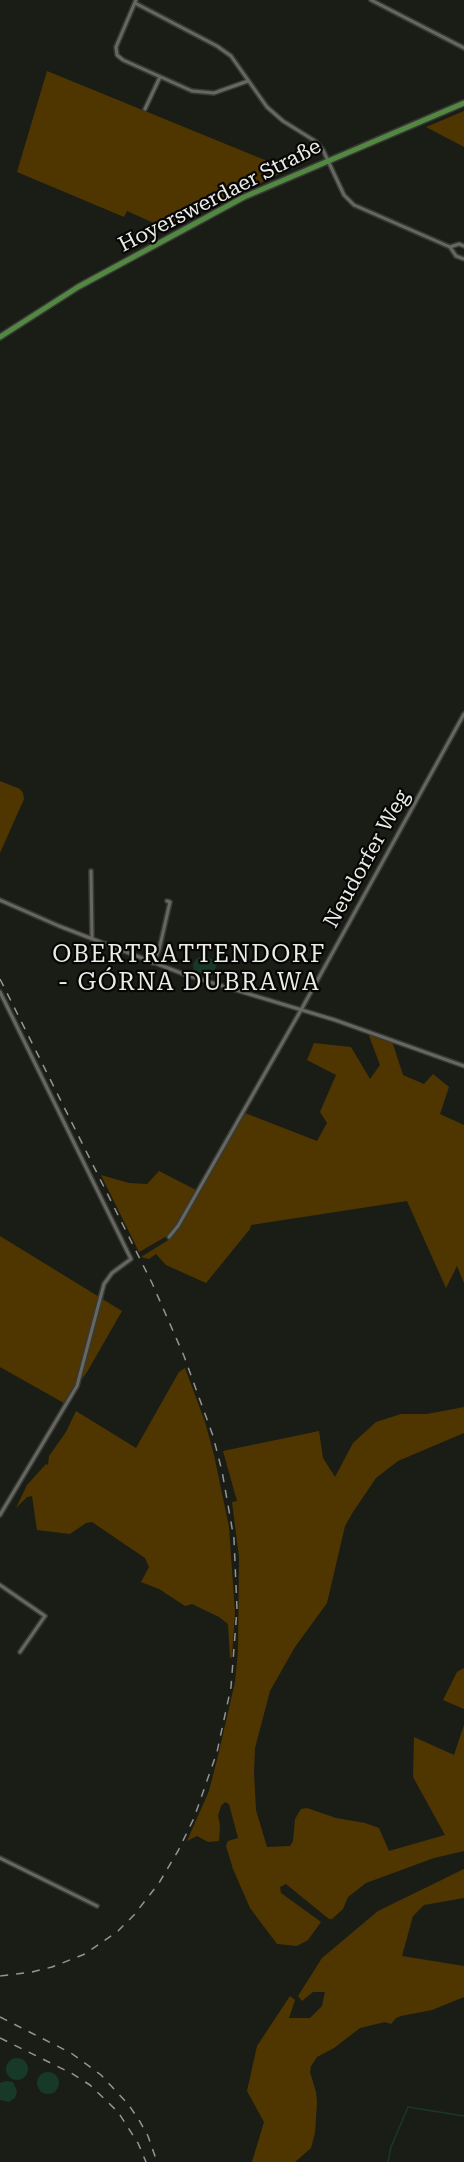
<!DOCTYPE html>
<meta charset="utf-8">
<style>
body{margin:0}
canvas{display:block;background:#1a1c16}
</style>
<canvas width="464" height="2162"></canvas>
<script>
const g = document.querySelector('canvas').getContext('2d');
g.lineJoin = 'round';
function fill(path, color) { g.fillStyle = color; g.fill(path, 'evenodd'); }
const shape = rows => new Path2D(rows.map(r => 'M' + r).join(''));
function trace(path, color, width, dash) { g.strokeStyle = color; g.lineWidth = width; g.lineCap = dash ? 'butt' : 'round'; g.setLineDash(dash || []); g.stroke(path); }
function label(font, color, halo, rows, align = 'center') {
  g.font = font + ' "Roboto Serif",serif'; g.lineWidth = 4.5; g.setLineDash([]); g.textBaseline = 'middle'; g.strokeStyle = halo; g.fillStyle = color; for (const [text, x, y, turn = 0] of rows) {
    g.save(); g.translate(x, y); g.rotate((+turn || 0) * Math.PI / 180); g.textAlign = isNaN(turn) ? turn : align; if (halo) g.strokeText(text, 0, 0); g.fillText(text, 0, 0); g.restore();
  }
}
const green = shape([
 [47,71,277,165,284,172,165,228,127,211,124,217,17,172],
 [464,111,464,147,426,127],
 [0,781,20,789,23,793,24,799,0,853],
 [368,1033,392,1041,403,1075,424,1084,433,1074,449,1087,440,1114,464,1125,464,1283,457,1266,446,1288,407,1201,251,1225,250,1229,206,1283,166,1265,156,1254,149,1259,141,1257,170,1239,177,1231,245,1113,317,1141,327,1123,320,1112,336,1075,307,1060,314,1043,351,1047,370,1079,380,1065],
 [159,1171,196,1190,172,1231,167,1236,139,1252,101,1175,129,1183,147,1184],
 [0,1236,122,1311,87,1372,64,1403,0,1367],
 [185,1368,205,1422,214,1455,229,1527,235,1613,232,1657,230,1658,228,1624,219,1617,192,1604,185,1606,159,1589,141,1582,149,1567,145,1558,92,1522,86,1523,70,1534,37,1530,32,1496,27,1497,16,1508,27,1485,46,1464,48,1465,49,1456,66,1432,76,1411,136,1448,179,1372],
 [464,1407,464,1433,398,1461,376,1478,353,1512,345,1526,327,1603,295,1647,270,1691,255,1748,254,1772,256,1810,267,1847,290,1846,293,1841,295,1819,301,1809,307,1808,336,1818,365,1823,379,1828,389,1851,445,1835,413,1777,414,1737,454,1755,464,1725,464,1851,434,1858,366,1883,348,1897,343,1909,332,1919,329,1919,286,1884,280,1887,281,1893,321,1922,308,1940,297,1946,277,1944,250,1908,233,1869,226,1846,228,1841,238,1838,229,1804,225,1802,221,1806,218,1816,220,1826,219,1841,208,1842,197,1836,187,1841,209,1791,218,1756,235,1682,238,1651,239,1557,232,1502,237,1501,223,1451,319,1431,323,1458,335,1477,353,1443,376,1422,401,1414,427,1414],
 [464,1668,464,1709,443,1700,457,1672],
 [464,1869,464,1898,424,1905,413,1916,402,1956,464,1966,464,1997,432,2010,401,2016,396,2018,391,2024,385,2022,360,2028,334,2048,317,2057,311,2066,310,2072,316,2092,317,2102,315,2133,311,2148,295,2162,252,2162,264,2122,247,2091,257,2046,290,1996,295,2000,289,2018,310,2018,322,2006,325,1992,313,1992,302,2001,298,1996,322,1958,378,1911]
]);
const water = shape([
 [202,956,215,960,217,964,212,977,194,971,193,965,196,959],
 '6 2069a11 11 0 1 1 22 0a11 11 0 1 1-22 0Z',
 '37 2083a11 11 0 1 1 22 0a11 11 0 1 1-22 0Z',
 [6,2081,13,2082,17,2091,15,2098,9,2102,0,2100,0,2083]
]);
const stream = shape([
 [388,2162,391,2147,408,2107,464,2116]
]);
const minor = shape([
 [136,0,116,47,117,55,123,60,192,91,214,93,248,81],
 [371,0,464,48],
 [135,3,217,46,231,56,267,107,283,121,315,141,323,150,344,195,354,205,450,247,456,256,464,259],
 [145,109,160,77],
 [450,247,459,244,464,246],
 [91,871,92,939],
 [0,900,59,926,186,975,335,1020,464,1066],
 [153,963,159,950,170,902,167,901],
 [0,992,131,1259,112,1273,104,1284,77,1386,0,1515],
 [169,1237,178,1226,301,1010,464,714],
 [0,1585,45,1616,20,1652],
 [0,1858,97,1906]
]);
const primary = shape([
 [0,337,78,287,244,197,464,103]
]);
const rail = shape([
 [0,979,152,1283,184,1356,213,1436,222,1471,234,1539,237,1609,231,1687,217,1752,194,1818,178,1851,159,1883,134,1915,118,1931,85,1954,52,1967,32,1972,0,1976],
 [0,2017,71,2053,101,2075,128,2104,139,2120,148,2136,157,2162],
 [0,2038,71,2073,90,2085,118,2112,138,2143,146,2162]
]);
const streetNames = [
 ["Hoyerswerdaer Straße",220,196,-27],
 ["Neudorfer Weg",367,859,-61]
];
const quarterNames = [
 ["OBERTRATTENDORF",189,955],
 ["- GÓRNA DUBRAWA",189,983]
];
fill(green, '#4f3600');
fill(water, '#173927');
trace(stream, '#173927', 1.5);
trace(minor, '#383935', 6);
trace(primary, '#383935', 8);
trace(minor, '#656760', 3);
trace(primary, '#538842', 5);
trace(rail, '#949591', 1.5, [8, 8]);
label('21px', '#ebece8', '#060605', streetNames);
g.letterSpacing = '1.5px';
label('24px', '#ebece8', '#060605', quarterNames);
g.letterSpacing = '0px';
</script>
